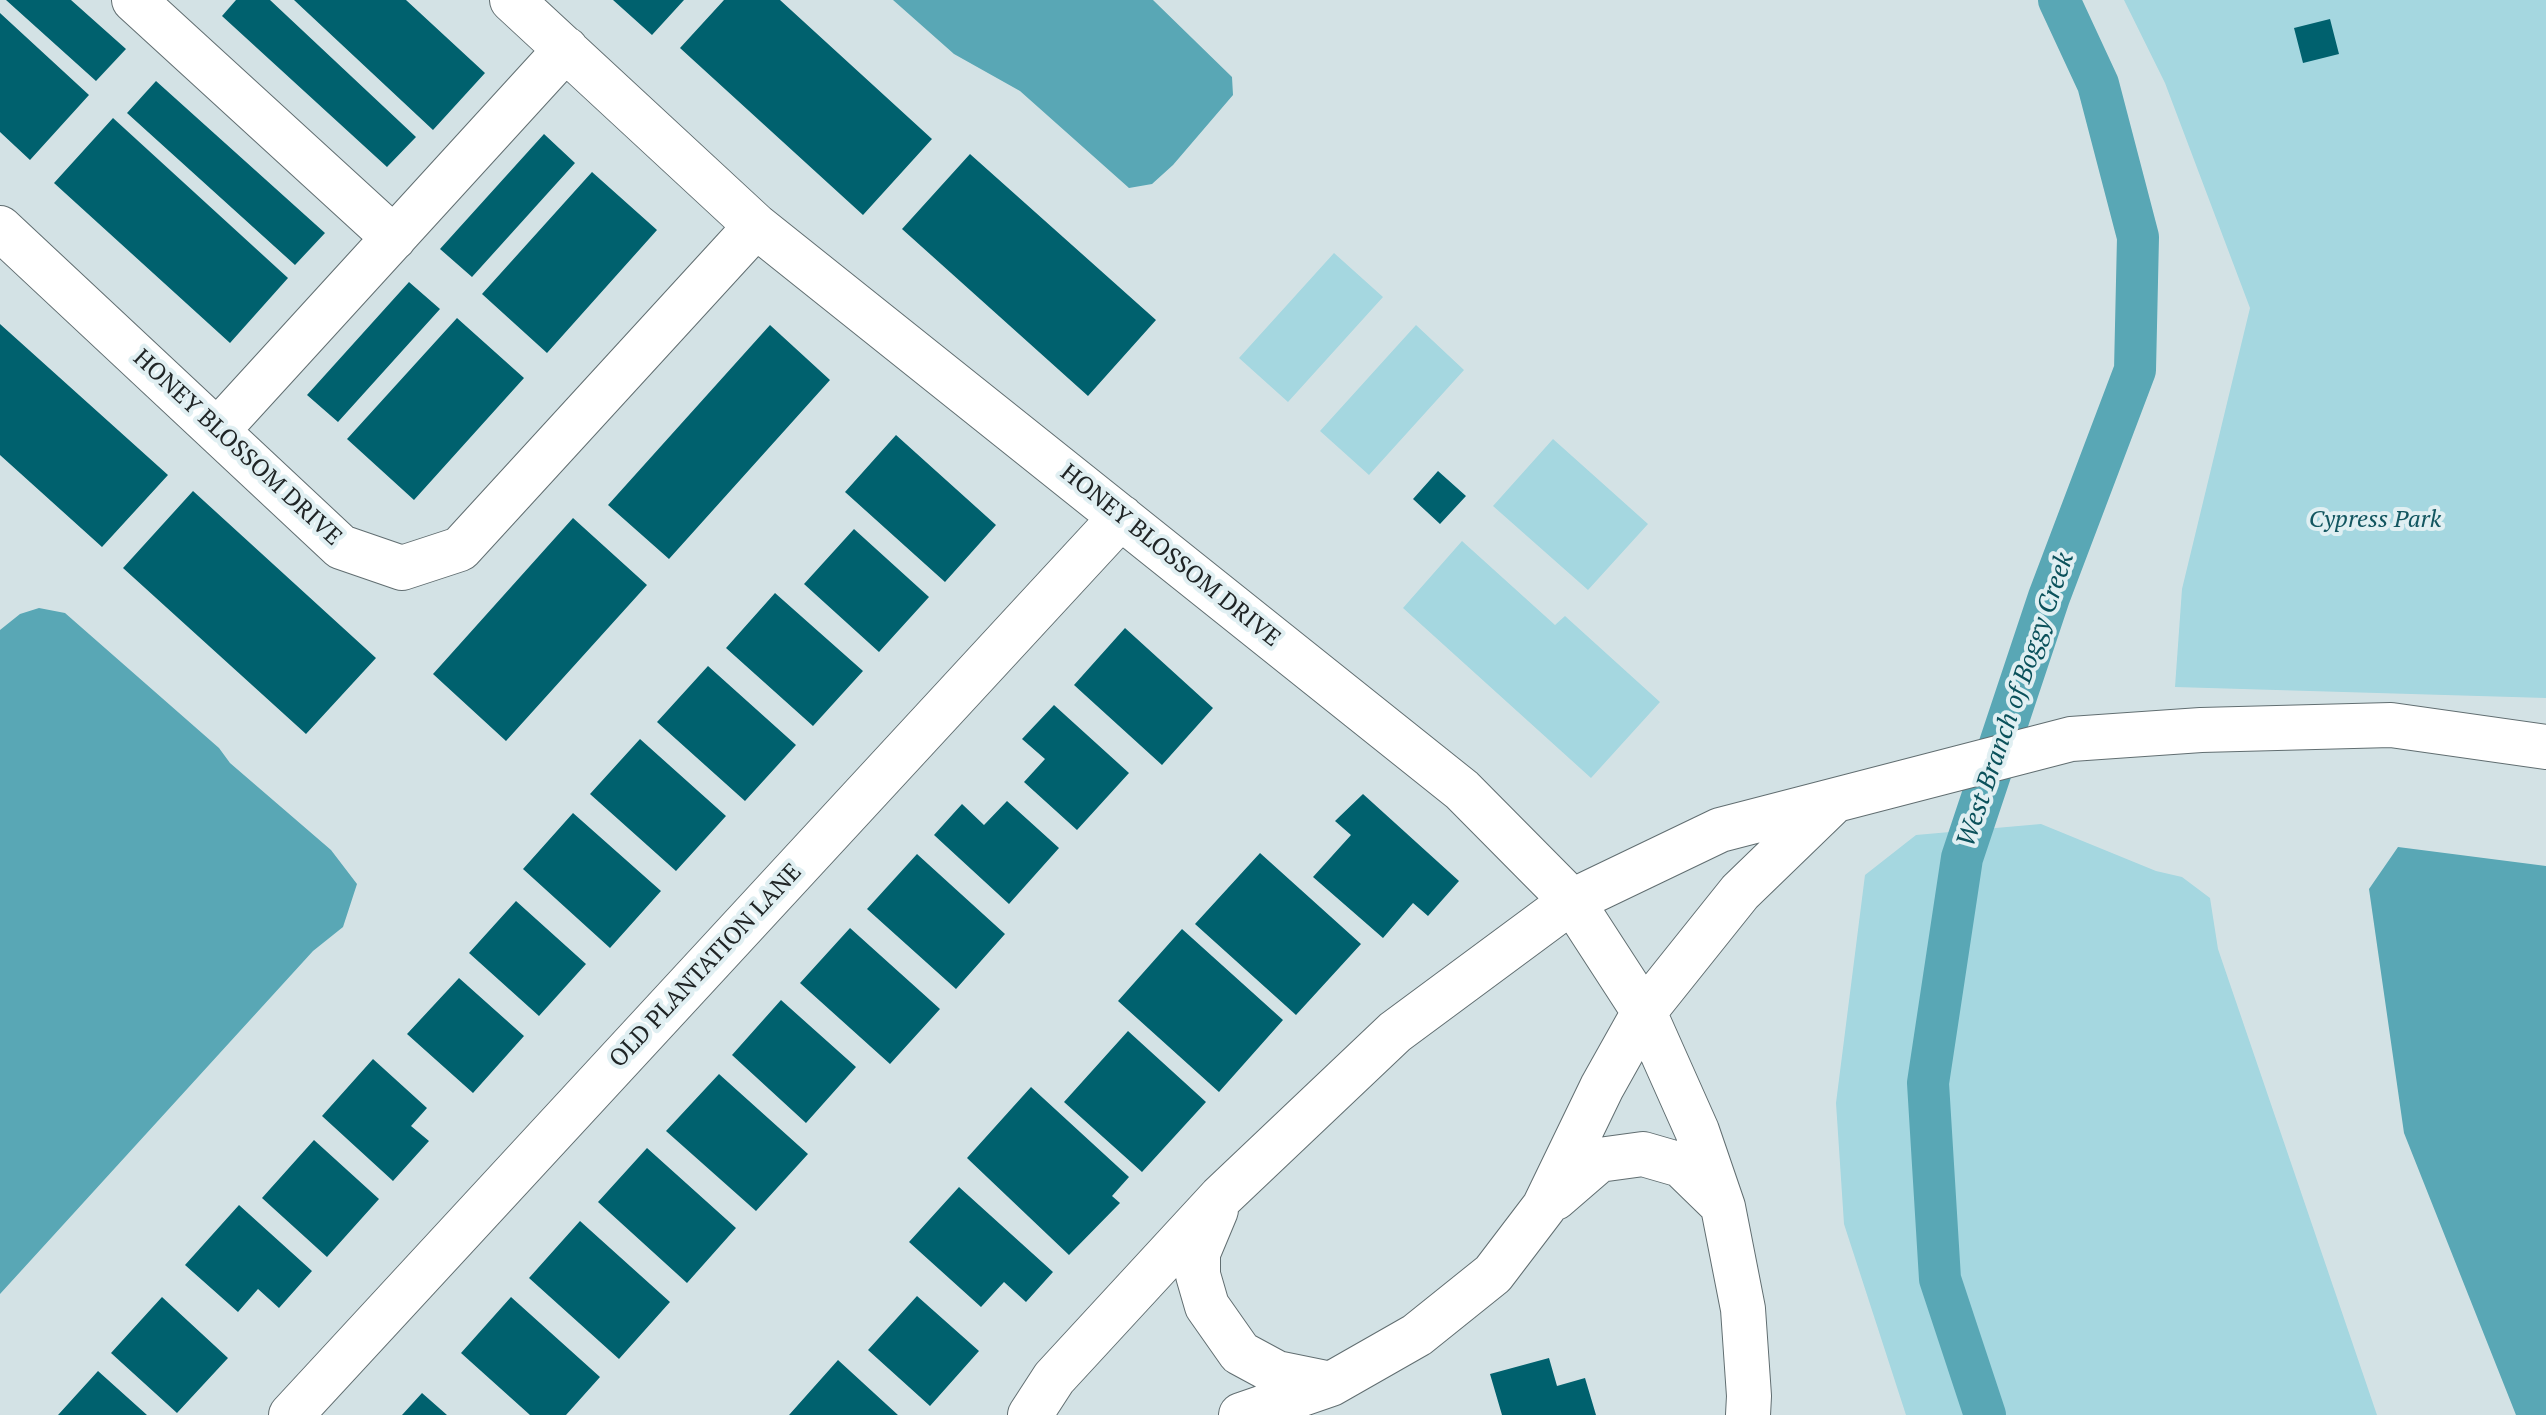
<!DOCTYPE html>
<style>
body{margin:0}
canvas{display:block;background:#d3e2e5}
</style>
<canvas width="2546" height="1415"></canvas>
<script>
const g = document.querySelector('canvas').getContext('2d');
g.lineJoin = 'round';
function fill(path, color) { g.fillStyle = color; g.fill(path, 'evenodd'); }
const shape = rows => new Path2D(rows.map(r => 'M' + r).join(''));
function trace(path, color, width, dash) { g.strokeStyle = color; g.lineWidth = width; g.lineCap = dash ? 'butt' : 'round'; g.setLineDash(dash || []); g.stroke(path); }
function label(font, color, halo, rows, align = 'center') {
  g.font = font + ' "PT Serif",serif'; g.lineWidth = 8; g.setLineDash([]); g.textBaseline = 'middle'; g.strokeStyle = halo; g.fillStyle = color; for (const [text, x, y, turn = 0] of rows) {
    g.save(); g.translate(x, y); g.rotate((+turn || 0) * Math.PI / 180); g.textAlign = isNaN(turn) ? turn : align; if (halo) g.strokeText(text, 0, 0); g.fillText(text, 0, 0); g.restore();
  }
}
const green = shape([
 [2124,0,2546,0,2546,698,2175,687,2182,589,2250,308,2165,83],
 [1334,253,1383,297,1288,402,1239,358],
 [1416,325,1464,370,1369,475,1320,431],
 [1553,439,1648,524,1588,590,1493,506],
 [1462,541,1555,625,1565,616,1660,702,1591,778,1403,608],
 [2041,824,2156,871,2182,877,2210,898,2218,949,2377,1415,1906,1415,1844,1224,1836,1103,1865,875,1916,835]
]);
const water = shape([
 [893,0,1153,0,1232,77,1233,95,1173,165,1152,184,1129,188,1020,91,954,54],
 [39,608,65,613,219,748,230,763,331,850,357,884,343,927,313,951,0,1294,0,630,20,614],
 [2398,847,2546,866,2546,1415,2516,1415,2404,1133,2369,889]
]);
const canal = shape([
 [1985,1415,1940,1279,1928,1083,1962,858,2049,597,2135,370,2138,237,2098,84,2059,0]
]);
const building = shape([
 [6,0,71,0,126,49,96,81],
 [236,0,270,0,416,137,387,167,222,16],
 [294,0,406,0,485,73,433,130],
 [613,0,684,0,652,35],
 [724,0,780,0,932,139,863,215,680,48],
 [0,13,89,95,30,160,0,132],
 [2330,19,2339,54,2303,63,2294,28],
 [156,81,325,233,295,265,127,113],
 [113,118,288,278,230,343,54,183],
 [544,134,575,163,472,277,440,249],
 [970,154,1156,320,1088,396,902,229],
 [592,172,657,230,547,353,482,294],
 [409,282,440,309,338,422,307,395],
 [457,318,524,378,414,500,347,439],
 [0,324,168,475,102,547,0,455],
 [770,325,830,380,669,559,608,505],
 [896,435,996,525,945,582,845,492],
 [1438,471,1466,496,1440,524,1413,499],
 [193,491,376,658,306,734,123,568],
 [573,518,647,585,506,741,433,674],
 [854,529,929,597,879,652,804,584],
 [775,593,863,671,813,726,726,648],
 [1125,628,1213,708,1162,765,1074,685],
 [708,666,796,745,745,801,657,722],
 [1054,705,1129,773,1077,830,1024,782,1045,759,1022,739],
 [640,739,726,816,676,871,590,794],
 [1363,794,1459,881,1428,916,1413,903,1383,938,1313,877,1351,835,1335,821],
 [1007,801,1059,848,1009,904,934,835,962,804,984,825],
 [573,813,661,891,610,948,523,869],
 [1260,853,1361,944,1296,1015,1195,924],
 [917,854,1005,934,956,989,867,909],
 [516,901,586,964,539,1016,469,953],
 [850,928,940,1009,890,1064,800,983],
 [1182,929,1283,1020,1219,1092,1118,1001],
 [459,978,524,1036,473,1093,407,1034],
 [781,1000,856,1067,806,1123,732,1055],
 [1128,1031,1206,1102,1142,1172,1064,1102],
 [373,1059,427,1108,411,1126,429,1141,393,1181,322,1116],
 [719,1074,808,1154,756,1211,666,1131],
 [1031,1087,1129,1177,1112,1196,1120,1203,1069,1255,967,1158],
 [314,1140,379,1199,327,1257,262,1198],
 [647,1148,736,1228,687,1283,598,1202],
 [959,1187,1053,1272,1026,1302,1004,1282,981,1307,909,1242],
 [239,1205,312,1271,279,1308,258,1289,238,1312,185,1265],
 [580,1221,670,1302,619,1359,529,1278],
 [917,1296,979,1351,930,1406,868,1350],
 [162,1297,228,1358,177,1413,111,1353],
 [511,1297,600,1377,566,1415,530,1415,461,1353],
 [1549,1358,1557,1386,1585,1378,1596,1415,1502,1415,1490,1374],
 [838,1360,898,1415,789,1415],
 [98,1371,147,1415,58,1415],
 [422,1393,447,1415,402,1415]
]);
const minor = shape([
 [134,0,394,238],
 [512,0,756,226,1462,790,1572,901,1644,1012,1697,1131,1723,1207,1743,1309,1749,1396,1748,1415],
 [0,228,341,547,402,568,460,549,756,226],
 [217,431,566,49],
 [1555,1198,1599,1160,1643,1154,1681,1165,1719,1202],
 [1216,1210,1198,1253,1198,1275,1207,1306,1240,1353,1277,1373,1331,1384],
 [291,1415,1121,517],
 [1030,1415,1054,1378,1221,1197,1395,1032,1572,901,1720,830,2071,739,2201,730,2391,725,2546,747],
 [1241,1415,1331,1384,1417,1335,1493,1274,1544,1207,1602,1087,1644,1012,1740,892,1832,803]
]);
const streetNames = [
 ["HONEY BLOSSOM DRIVE",237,448,43],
 ["HONEY BLOSSOM DRIVE",1170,556,39],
 ["OLD PLANTATION LANE",706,966,-47]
];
const parkNames = [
 ["Cypress Park",2375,520]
];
const waterNames = [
 ["West Branch of Boggy Creek",2016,700,-71]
];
fill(green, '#a5d7e0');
fill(water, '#59a7b5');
trace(canal, '#59a7b5', 42);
fill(building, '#00616e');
trace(minor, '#616e71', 46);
trace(minor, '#fff', 44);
label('24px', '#202526', '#e0eff2', streetNames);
label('italic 24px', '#135660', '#e0eff2', parkNames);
label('italic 26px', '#0b515b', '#e0eff2', waterNames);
</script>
